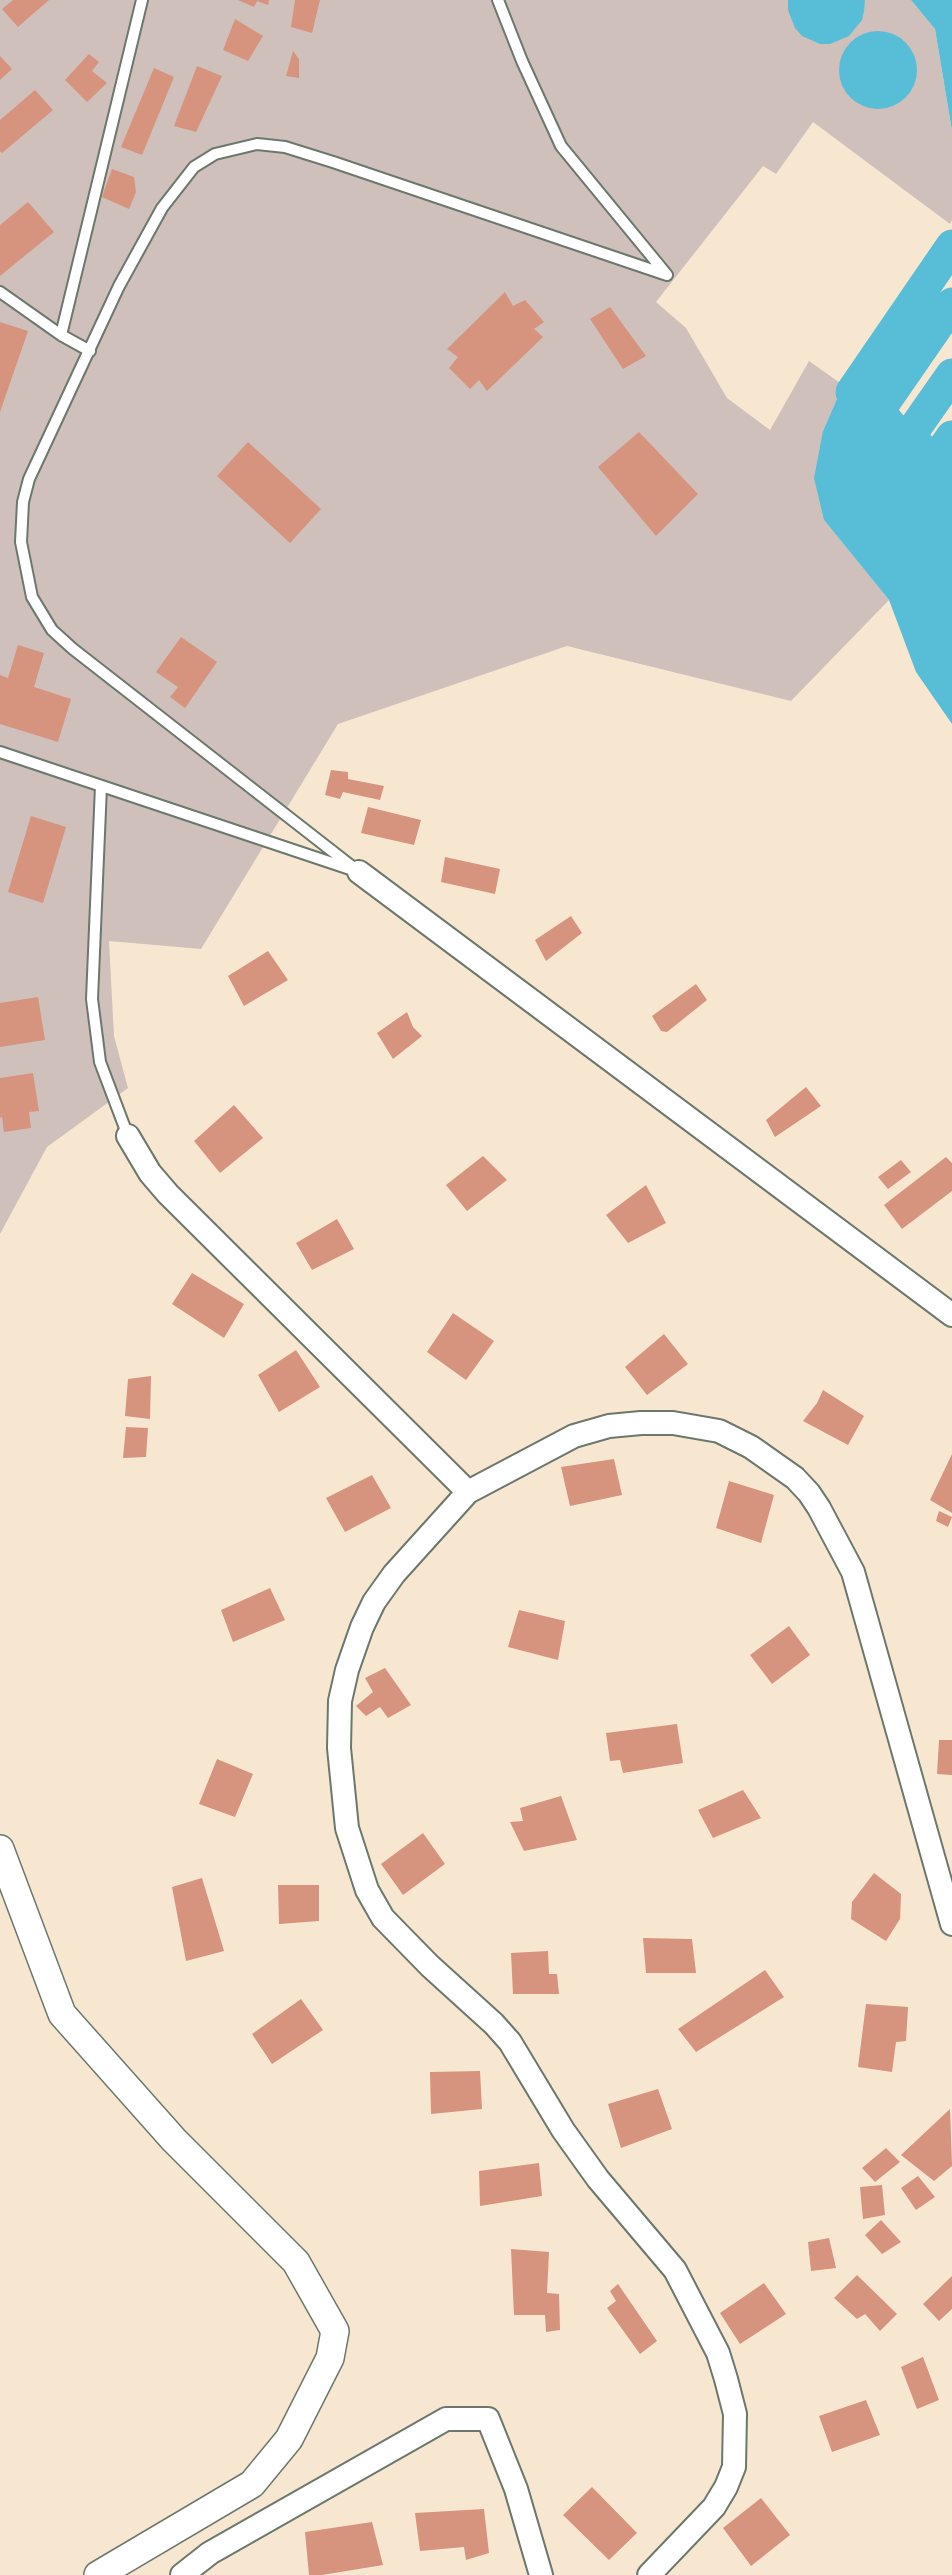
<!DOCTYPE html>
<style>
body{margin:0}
canvas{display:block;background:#f7e7d1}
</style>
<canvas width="952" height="2575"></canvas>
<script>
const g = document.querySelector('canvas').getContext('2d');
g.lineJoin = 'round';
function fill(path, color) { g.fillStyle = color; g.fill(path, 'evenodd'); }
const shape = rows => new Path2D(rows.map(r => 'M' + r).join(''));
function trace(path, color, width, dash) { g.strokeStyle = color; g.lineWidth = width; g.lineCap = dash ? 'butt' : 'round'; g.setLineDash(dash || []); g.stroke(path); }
const industrial = shape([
 [0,0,911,0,935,29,952,131,952,220,950,224,813,122,776,174,763,166,656,302,686,328,727,398,770,430,809,361,843,385,823,431,824,520,889,600,791,701,567,646,338,724,201,949,109,941,114,1036,128,1088,47,1147,0,1234]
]);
const water = shape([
 [788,0,865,0,864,11,862,20,849,36,830,44,820,44,802,36,795,28,788,10],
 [911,0,952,0,952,131,935,29],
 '839 70a39 39 0 1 1 78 0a39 39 0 1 1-78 0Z',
 [843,385,952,467,952,724,916,672,889,600,824,520,814,478,823,431]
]);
const river = shape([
 [952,304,878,411,952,498],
 [881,424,852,392,952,246],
 [952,437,938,457,952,477],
 [928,459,910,435,952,375]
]);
const building = shape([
 [13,0,49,0,18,27,2,9],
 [238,0,269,0,268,5,257,1,254,7],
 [295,0,320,0,312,33,291,27],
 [235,19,263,36,248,61,223,50],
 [293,51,299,59,299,78,286,76],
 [89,54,99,62,92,71,107,83,87,102,65,80],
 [0,56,12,69,0,80],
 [197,66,222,76,196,132,174,126],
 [154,68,174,77,142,155,121,147],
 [35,90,53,110,2,153,0,151,0,120],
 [112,169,134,177,136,192,129,209,102,197],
 [28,202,54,232,0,276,0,225],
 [505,292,513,306,525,300,544,322,534,329,543,337,487,391,479,380,470,389,449,368,458,357,447,349],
 [610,307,646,356,623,369,590,319],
 [0,322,28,331,0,412],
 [639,432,698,494,656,536,598,467],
 [248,442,321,509,290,543,217,476],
 [181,637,217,662,185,708,170,697,178,687,156,672],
 [18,645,44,653,34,687,71,699,58,742,0,724,0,675,8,678],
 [331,770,348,772,348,779,384,786,380,800,343,792,340,799,325,795],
 [368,807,421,820,414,845,361,833],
 [31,816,66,827,43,903,8,892],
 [445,857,500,869,495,894,441,882],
 [571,916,582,933,546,961,535,940],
 [268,951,288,980,244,1006,228,976],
 [696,984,707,1000,667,1032,661,1031,652,1016],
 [38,997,45,1040,0,1047,0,1003],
 [407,1012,413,1027,422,1036,393,1059,377,1033],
 [33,1073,39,1111,29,1112,31,1128,4,1132,2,1117,0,1118,0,1078],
 [806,1087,821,1106,775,1137,766,1120],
 [234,1105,263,1138,220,1173,194,1141],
 [483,1156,507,1180,467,1211,446,1185],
 [946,1157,952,1163,952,1191,902,1229,884,1205],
 [901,1160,911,1172,888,1189,878,1177],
 [646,1185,666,1223,628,1243,606,1215],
 [337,1219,354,1249,312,1270,296,1243],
 [192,1273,244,1304,224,1338,172,1304],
 [453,1313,494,1341,466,1380,427,1352],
 [664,1334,688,1364,647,1395,625,1367],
 [296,1350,320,1387,279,1412,258,1375],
 [151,1376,150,1419,125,1416,128,1379],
 [823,1390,864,1416,848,1445,803,1421,817,1403],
 [126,1427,148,1428,146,1457,123,1458],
 [952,1454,952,1513,930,1500],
 [614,1459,622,1495,570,1506,561,1467],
 [372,1475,391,1508,345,1532,326,1498],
 [729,1481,774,1495,761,1543,716,1528],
 [939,1511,952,1517,948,1527,936,1521],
 [270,1588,285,1620,233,1642,221,1610],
 [519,1610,565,1621,558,1660,508,1647],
 [789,1626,810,1655,772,1684,750,1655],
 [385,1668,411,1705,388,1718,380,1707,366,1716,356,1706,373,1692,365,1678],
 [677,1724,683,1763,623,1773,620,1760,610,1761,606,1733],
 [939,1740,952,1740,952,1775,937,1774],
 [217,1759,253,1774,235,1817,199,1804],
 [743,1790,761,1818,713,1838,698,1810],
 [561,1796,577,1840,524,1851,510,1822,523,1821,520,1808],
 [423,1833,445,1864,403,1895,381,1864],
 [874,1873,901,1894,900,1919,886,1941,851,1919,852,1902],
 [202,1878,224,1951,186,1961,172,1887],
 [278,1885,319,1885,319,1921,279,1924],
 [643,1938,692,1939,696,1973,646,1973],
 [548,1951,549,1974,557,1974,559,1994,513,1994,511,1953],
 [765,1970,784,1997,696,2052,678,2029],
 [301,1999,323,2030,272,2064,252,2034],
 [866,2004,908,2007,906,2041,896,2042,892,2072,858,2067],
 [480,2071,482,2109,431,2114,430,2072],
 [658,2089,672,2129,621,2148,608,2104],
 [950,2109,952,2166,934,2181,901,2155],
 [886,2148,900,2162,875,2182,862,2168],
 [539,2163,542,2196,480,2206,479,2171],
 [918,2176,935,2197,916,2210,901,2188],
 [882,2185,885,2215,863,2219,860,2187],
 [881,2220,901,2242,882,2254,865,2235],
 [829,2238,836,2268,811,2271,808,2242],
 [511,2249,549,2252,547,2293,559,2294,560,2330,546,2332,545,2315,514,2315],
 [857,2275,897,2314,880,2331,865,2314,857,2319,834,2298],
 [952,2276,952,2309,939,2321,923,2304],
 [764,2283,786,2314,740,2344,720,2313],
 [618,2284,657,2341,640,2354,607,2308,616,2301,610,2291],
 [923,2357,939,2400,917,2409,901,2367],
 [866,2400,880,2435,832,2452,819,2416],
 [592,2487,637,2533,609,2560,563,2515],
 [761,2498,790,2535,751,2566,723,2528],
 [484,2509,489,2553,466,2560,464,2547,420,2551,415,2513],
 [372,2522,383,2565,322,2575,309,2575,305,2532]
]);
const service = shape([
 [498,0,522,61,561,146,667,275],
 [0,292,61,335,90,351],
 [61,335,142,0],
 [0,752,350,869],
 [101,786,92,999,100,1062,128,1136],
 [359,872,73,649,52,630,32,597,21,542,23,502,29,479,119,286,162,208,194,167,215,154,257,144,285,147,333,162,667,275]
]);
const minor = shape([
 [359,872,952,1315],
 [128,1136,150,1173,168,1194,468,1492],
 [182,2575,210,2553,446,2419,488,2419,516,2489,541,2575],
 [649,2575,714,2507,726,2487,734,2467,735,2414,726,2379,718,2353,675,2270,598,2179,563,2130,510,2042,494,2024,430,1966,383,1918,367,1890,347,1828,339,1748,340,1701,347,1670,362,1627,374,1602,394,1574,468,1492,574,1436,609,1426,641,1423,673,1423,719,1431,751,1447,795,1478,809,1493,819,1508,853,1572,952,1924]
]);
const tertiary = shape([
 [0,1849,62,2014,174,2140,296,2262,335,2331,330,2358,289,2439,252,2484,98,2575]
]);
fill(industrial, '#d0c0bc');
fill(water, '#58bdd6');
trace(river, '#58bdd6', 33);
fill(building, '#d6937e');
trace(service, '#6b786b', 14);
trace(minor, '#6b786b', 26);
trace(tertiary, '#6b786b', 30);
trace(service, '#fff', 10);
trace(minor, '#fff', 22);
trace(tertiary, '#fff', 27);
</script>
